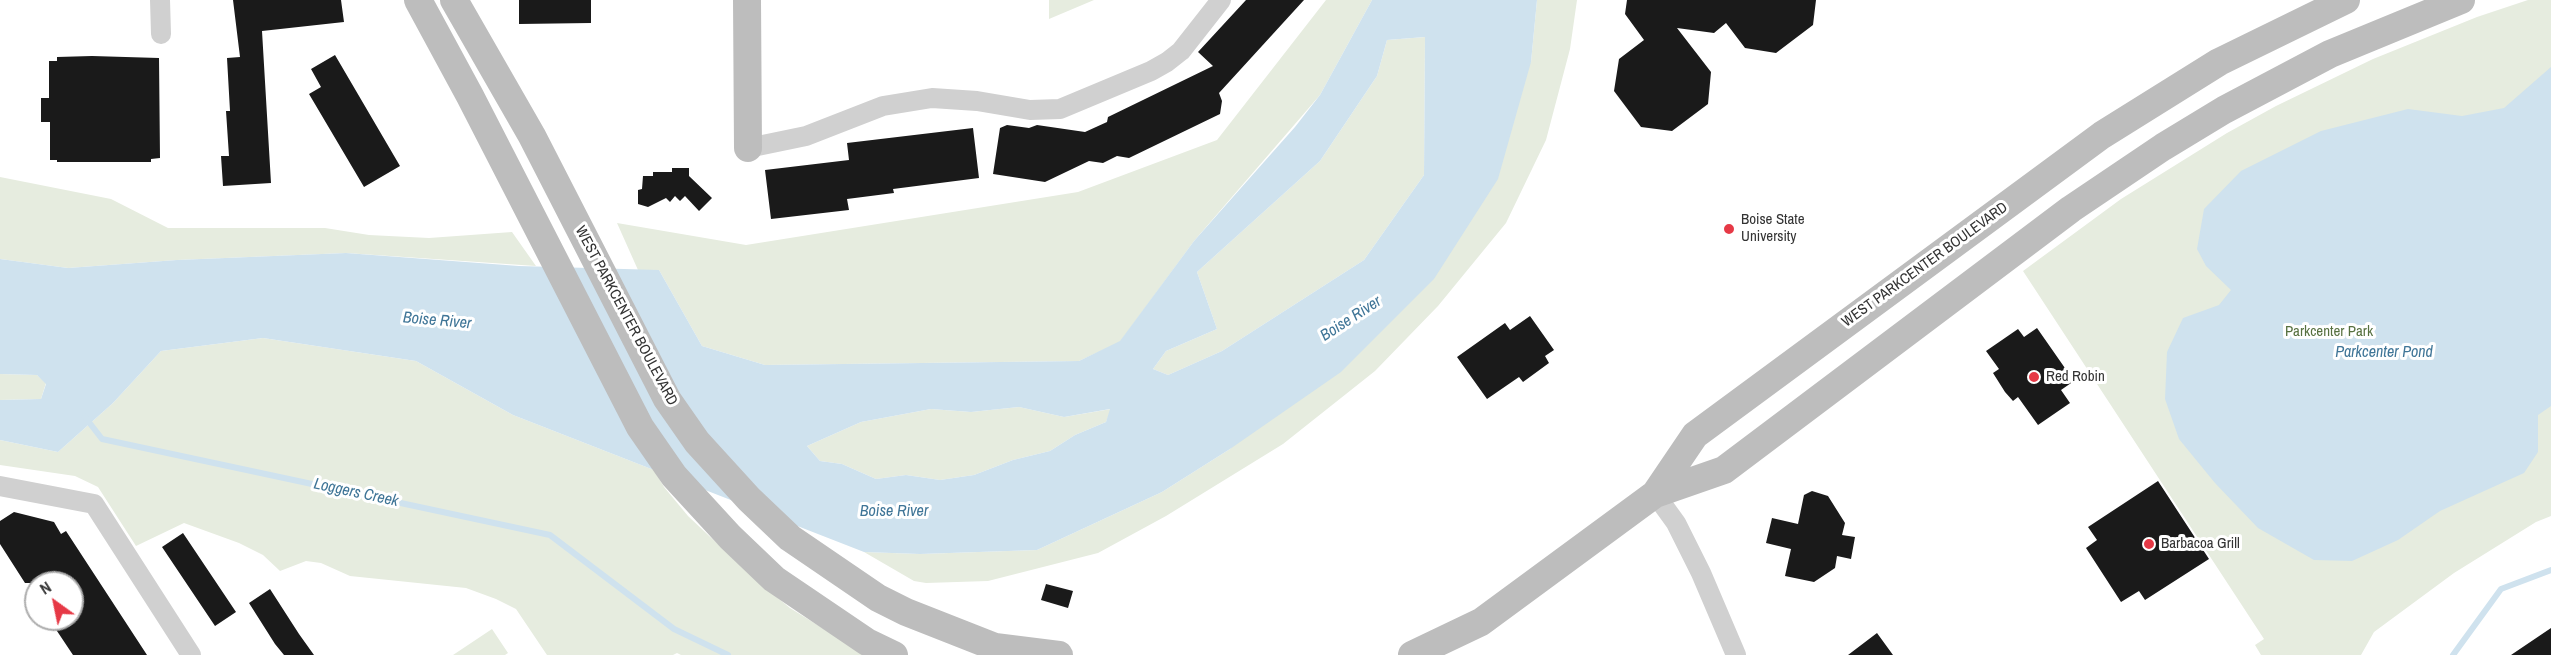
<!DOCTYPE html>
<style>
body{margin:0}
#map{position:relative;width:2551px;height:655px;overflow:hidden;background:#fff;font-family:"Archivo Narrow",sans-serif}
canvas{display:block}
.north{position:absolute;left:24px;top:571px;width:60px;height:60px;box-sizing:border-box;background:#fff;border:2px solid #adadad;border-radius:50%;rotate:327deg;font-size:16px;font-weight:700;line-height:24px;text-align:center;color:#333}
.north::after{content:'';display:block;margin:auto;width:21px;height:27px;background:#e63946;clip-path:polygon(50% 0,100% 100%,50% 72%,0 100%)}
</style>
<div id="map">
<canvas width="2551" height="655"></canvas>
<div class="north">N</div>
</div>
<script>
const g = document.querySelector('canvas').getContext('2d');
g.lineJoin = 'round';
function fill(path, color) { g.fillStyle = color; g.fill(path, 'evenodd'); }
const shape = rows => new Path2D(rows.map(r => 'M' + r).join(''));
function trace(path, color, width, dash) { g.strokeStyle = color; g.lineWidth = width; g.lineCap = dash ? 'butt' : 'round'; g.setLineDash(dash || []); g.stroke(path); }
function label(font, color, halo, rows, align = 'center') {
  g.font = font + ' "Archivo Narrow",sans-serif'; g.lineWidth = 6; g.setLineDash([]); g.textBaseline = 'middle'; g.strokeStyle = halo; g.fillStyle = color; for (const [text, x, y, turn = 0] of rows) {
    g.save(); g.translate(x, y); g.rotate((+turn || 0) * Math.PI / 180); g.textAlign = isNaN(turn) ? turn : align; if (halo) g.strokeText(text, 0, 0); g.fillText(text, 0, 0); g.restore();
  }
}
const green = shape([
 [1049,0,1094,0,1049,19],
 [1326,0,1372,0,1320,95,1194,241,1120,342,1079,361,765,365,702,346,659,270,638,270,617,223,746,245,1078,192,1217,140],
 [1537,0,1577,0,1570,49,1546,140,1506,223,1438,306,1375,371,1283,444,1166,516,1098,553,988,581,926,583,914,581,864,552,920,554,1037,550,1162,492,1230,449,1531,62],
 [2528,0,2551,0,2551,516,2536,522,2454,573,2374,632,2361,655,2261,655,2255,645,2264,639,2023,271,2121,199,2227,133,2276,106,2373,59,2477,17],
 [1425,37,1424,175,1364,260,1222,351,1168,375,1153,369,1166,351,1217,329,1197,272,1320,161,1377,76,1387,40],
 [0,177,111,199,168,228,325,228,369,235,429,238,512,232,536,266,346,253,177,260,68,268,0,259],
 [263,338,416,361,513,415,654,470,664,487,688,516,756,580,790,608,866,655,681,655,677,653,673,655,547,655,516,609,496,599,466,588,350,576,321,563,306,561,280,571,263,555,239,543,184,523,136,546,98,487,75,476,0,465,0,440,58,452,113,403,161,351],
 [0,374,37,375,46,383,41,399,0,400],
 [1019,407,1064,417,1111,409,1106,422,1075,435,1050,451,1013,460,974,475,940,480,906,475,876,479,842,464,820,461,807,446,861,422,931,409,971,412],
 [492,629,508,653,505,655,453,655]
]);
const water = shape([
 [1372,0,1537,0,1531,62,1498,179,1434,279,1341,372,1230,449,1162,492,1037,550,920,554,864,552,513,415,416,361,263,338,161,351,113,403,58,452,0,440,0,400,41,399,46,384,37,375,0,374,0,259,68,268,177,260,346,253,519,266,659,270,702,346,765,365,1079,361,1120,341,1194,241,1295,127,1320,95],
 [1425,37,1424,175,1364,260,1222,351,1168,375,1153,369,1166,351,1217,329,1197,272,1320,161,1377,76,1387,40],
 [1019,407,1064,417,1110,409,1106,422,1075,435,1050,451,1013,460,974,475,940,480,906,475,876,479,842,464,820,461,807,446,861,422,931,409,971,412],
 [2551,67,2551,406,2538,415,2538,452,2524,473,2440,511,2398,540,2352,561,2314,560,2258,528,2215,483,2179,439,2165,399,2167,352,2183,318,2219,305,2231,290,2206,266,2197,249,2204,209,2241,171,2321,131,2408,109,2462,116,2504,108]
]);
const stream = shape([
 [85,417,102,439,550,535,674,629,728,655],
 [2453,655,2501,589,2551,570]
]);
const building = shape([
 [233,0,341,0,344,22,262,31,271,183,223,186,221,156,229,156,226,111,230,111,227,58,240,57],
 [519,0,591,0,591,23,519,24],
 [1246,0,1304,0,1219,93,1222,101,1220,114,1129,158,1117,156,1103,163,1089,161,1045,182,993,174,1000,128,1007,125,1029,128,1037,125,1085,132,1107,122,1108,117,1213,66,1198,52],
 [1627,0,1816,0,1813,25,1776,53,1745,48,1726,23,1714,33,1677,28,1711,72,1708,104,1672,131,1641,127,1614,91,1619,59,1644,40,1625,14],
 [335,55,400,166,364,187,309,94,321,87,311,69],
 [92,56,159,58,160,158,151,159,151,162,57,162,57,160,50,160,50,122,41,122,41,98,49,98,49,61,57,61,57,57],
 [973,128,979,178,893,189,894,193,847,199,849,210,771,219,765,170,849,160,847,143],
 [672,168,689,168,689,176,712,198,699,211,685,196,680,201,675,196,670,202,666,198,648,207,638,204,638,190,642,189,643,176,653,176,653,172,672,172],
 [1530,316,1554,350,1545,356,1549,363,1523,382,1519,377,1487,399,1457,357,1505,323,1510,330],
 [2037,328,2074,381,2061,390,2070,403,2038,425,2018,397,2013,401,2005,392,1993,373,1999,369,1986,351,2018,329,2024,337],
 [2158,481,2209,559,2145,600,2139,591,2121,602,2086,548,2097,540,2088,527],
 [1812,491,1828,496,1845,523,1842,535,1855,537,1851,559,1837,556,1835,568,1814,582,1785,576,1791,549,1766,543,1772,518,1798,524,1804,495],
 [14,512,54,522,61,534,66,531,147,655,73,655,49,619,72,619,72,583,25,583,0,544,0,521],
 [183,533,236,612,215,626,162,547],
 [1046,584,1073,591,1068,608,1041,600],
 [270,589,299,634,314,655,284,655,275,644,249,603],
 [2551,628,2551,655,2511,655],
 [1877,633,1893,655,1848,655]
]);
const street = shape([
 [160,0,161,34],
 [748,148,806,136,883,106,932,98,977,101,1030,110,1060,109,1151,71,1167,62,1181,51,1221,0],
 [0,486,94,504,191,655],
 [1655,494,1676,523,1701,573,1736,655]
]);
const secondary = shape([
 [418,0,470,96,640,427,674,476,730,537,774,579,867,642,894,655],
 [454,0,532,136,667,399,697,442,749,499,790,538,878,598,906,612,995,647,1059,655],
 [747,0,748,148],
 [1655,494,1695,435,2102,135,2219,62,2346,0],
 [1412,655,1481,622,1655,494,1724,470,2071,209,2163,147,2224,110,2330,54,2461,0]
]);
const markers = [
 [1729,229,6,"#e63946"],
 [2034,377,6,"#e63946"],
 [2149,544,6,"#e63946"]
];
const poiNames = [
 ["Boise State",1741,220],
 ["University",1741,237],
 ["Red Robin",2046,377],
 ["Barbacoa Grill",2161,544]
];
const streetNames = [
 ["WEST PARKCENTER BOULEVARD",1925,265,-36],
 ["WEST PARKCENTER BOULEVARD",626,316,62]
];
const parkNames = [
 ["Parkcenter Park",2329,332]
];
const waterNames = [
 ["Boise River",1351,319,-33],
 ["Boise River",437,321,5],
 ["Parkcenter Pond",2384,353],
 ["Loggers Creek",356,493,12],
 ["Boise River",894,512]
];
fill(green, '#e6ecdf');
fill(water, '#cfe2ee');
trace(stream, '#cfe2ee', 6);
fill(building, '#1a1a1a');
trace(street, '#d0d0d0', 20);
trace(secondary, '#bdbdbd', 28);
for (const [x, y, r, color] of markers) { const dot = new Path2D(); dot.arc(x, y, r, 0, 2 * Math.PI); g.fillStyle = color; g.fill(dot); trace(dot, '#fff', 2); }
label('15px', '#333', '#fff', poiNames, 'left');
label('15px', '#333', '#fff', streetNames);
label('15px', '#56703f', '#fff', parkNames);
label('italic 16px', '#3f7597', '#fff', waterNames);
</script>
